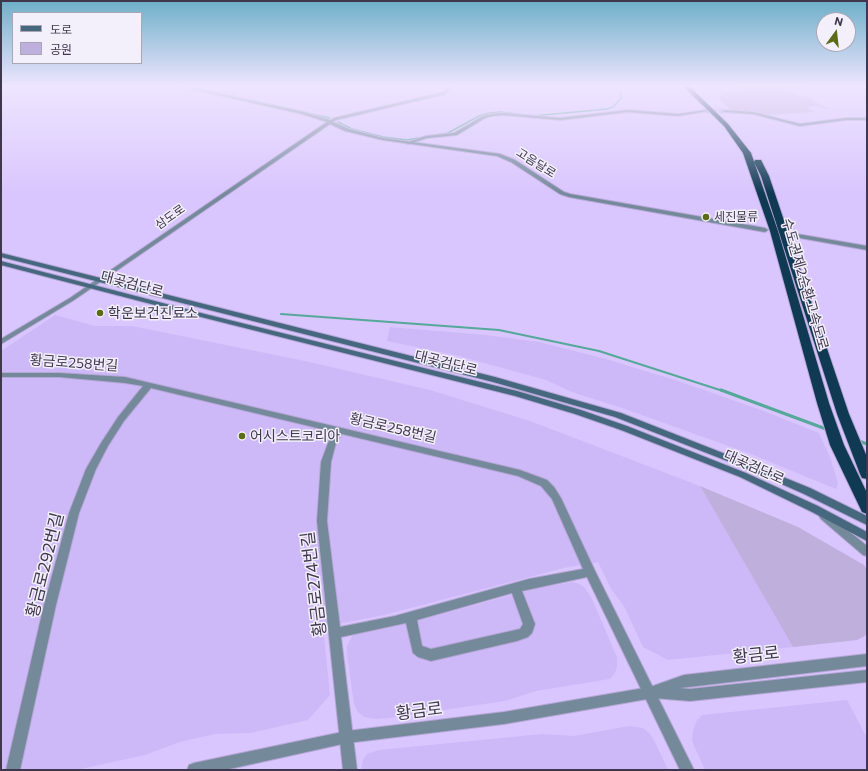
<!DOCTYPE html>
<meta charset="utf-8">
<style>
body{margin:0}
#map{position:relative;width:868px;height:771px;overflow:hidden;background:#d9c6fe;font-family:Commissioner,"Noto Sans KR",sans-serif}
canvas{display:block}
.frame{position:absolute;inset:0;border:2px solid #3f374e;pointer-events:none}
.legend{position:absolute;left:12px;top:12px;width:130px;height:52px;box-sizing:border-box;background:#f3f0fb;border:1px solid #aba6b6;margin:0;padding:5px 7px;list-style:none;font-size:12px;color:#3f374e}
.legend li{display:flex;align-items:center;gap:8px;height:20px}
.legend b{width:20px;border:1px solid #aba6b6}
.north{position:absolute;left:816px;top:12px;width:40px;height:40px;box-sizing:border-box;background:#f3f0fb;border:1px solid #aba6b6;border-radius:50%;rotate:15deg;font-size:11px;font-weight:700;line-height:16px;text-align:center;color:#3f374e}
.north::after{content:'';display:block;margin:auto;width:14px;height:18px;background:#5b6b16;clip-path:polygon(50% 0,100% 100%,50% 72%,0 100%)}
</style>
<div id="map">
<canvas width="868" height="771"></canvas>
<div class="frame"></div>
<ul class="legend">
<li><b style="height:5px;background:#46687f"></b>도로</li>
<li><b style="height:11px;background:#beafdc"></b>공원</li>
</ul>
<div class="north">N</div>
</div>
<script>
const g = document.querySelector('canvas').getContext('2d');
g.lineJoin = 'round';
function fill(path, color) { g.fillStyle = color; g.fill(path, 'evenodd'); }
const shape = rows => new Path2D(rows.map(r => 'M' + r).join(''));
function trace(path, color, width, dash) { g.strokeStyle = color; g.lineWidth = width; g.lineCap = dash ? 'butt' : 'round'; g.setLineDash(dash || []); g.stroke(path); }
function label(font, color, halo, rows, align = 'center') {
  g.font = font + ' Commissioner,"Noto Sans KR",sans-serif'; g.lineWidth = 3; g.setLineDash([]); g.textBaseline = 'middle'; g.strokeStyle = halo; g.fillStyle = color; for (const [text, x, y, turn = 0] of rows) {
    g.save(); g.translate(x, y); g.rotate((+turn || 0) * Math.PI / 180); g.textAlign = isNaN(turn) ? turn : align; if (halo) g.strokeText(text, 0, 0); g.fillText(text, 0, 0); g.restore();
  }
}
const built = shape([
 [55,315,95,326,132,326,305,361,430,390,530,421,700,486,793,647,668,660,643,647,624,606,611,589,598,562,564,568,384,615,323,627,330,695,308,720,250,733,215,734,180,742,145,755,76,770,1,770,1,351],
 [390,327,486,335,539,342,606,359,678,381,761,410,819,433,830,457,838,483,836,489,751,454,622,408,572,392,546,380,459,356,387,341],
 [573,582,580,584,585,588,592,599,617,657,617,666,615,673,610,679,536,691,505,701,389,718,375,719,364,717,358,712,354,704,347,654,347,646,352,636,357,634,402,625,534,589],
 [847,700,867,738,867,770,705,770,692,741,693,731,697,720,702,715],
 [629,726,643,728,650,734,655,742,668,770,361,770,363,760,367,754,379,750,542,734,574,736]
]);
const green = shape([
 [743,86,805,86,803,88,787,90,798,96,812,97,812,100,827,108,826,109,817,106,809,106,808,109,815,112,768,115,731,110,718,98,724,92,732,93,746,88],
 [700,486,798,527,864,565,867,569,867,632,865,636,857,640,793,647]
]);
const streamFar2 = shape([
 [188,86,330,118],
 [338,122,352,129,383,137,407,140,448,133,479,116,489,113,501,112,533,116,607,109,613,107,622,97,620,93]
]);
const streamFar1 = shape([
 [281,314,499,330,599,351,723,391]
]);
const stream = shape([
 [721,390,826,429],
 [859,441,867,444]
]);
const minorTunnel = shape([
 [706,111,724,111]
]);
const minor = shape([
 [447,86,451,86,446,94,336,120,330,123,328,122,334,118,444,92,447,86],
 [628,110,678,114,706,110,708,111,678,116,628,112,560,120,503,115,492,116,485,118,457,135,427,138,408,144,406,143,426,136,454,133,483,116,492,114,503,113,560,118,628,110],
 [724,110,753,112,800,124,846,118,867,118,867,120,846,120,800,126,753,114,723,112,724,110],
 [1,373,59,373,125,377,520,470,547,480,554,487,561,498,595,571,694,770,680,770,587,577,522,591,535,624,532,633,528,637,517,641,431,661,418,657,413,653,406,623,341,637,357,770,343,770,317,521,321,462,328,443,334,432,151,388,124,421,108,446,96,469,79,513,56,605,20,770,6,770,44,605,69,513,86,469,101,443,118,417,143,386,125,383,59,377,1,377,1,373],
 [342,434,518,476,541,486,552,499,583,569,529,579,395,616,340,627,327,521,331,462,336,443,342,434],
 [512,593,523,624,520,629,431,649,422,646,417,620,512,593]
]);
const tertiary = shape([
 [178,86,183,86,304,112,327,119,349,129,383,138,500,154,515,160,564,192,570,194,765,228,768,230,765,232,569,197,560,194,511,162,497,156,383,140,345,131,330,124,74,300,1,344,1,339,70,298,327,122,302,114,178,86],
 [791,233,867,246,867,250,789,236,789,234,791,233],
 [824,512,827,513,867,546,867,556,863,555,821,519,819,516,821,513,824,512],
 [867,654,867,666,680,688,690,689,867,670,867,682,690,701,653,698,504,724,347,743,225,770,187,770,189,765,194,763,347,731,504,712,650,687,684,675,867,654]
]);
const secondary = shape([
 [1,253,495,377,621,413,756,466,810,488,867,516,867,525,804,494,750,470,615,417,493,382,1,257,1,253],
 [1,261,205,314,517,391,581,410,627,426,746,473,818,506,867,532,867,541,812,512,740,477,621,430,575,414,515,396,201,317,1,265,1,261]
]);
const motorway = shape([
 [683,86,689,86,728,124,751,153,778,231,829,403,844,445,867,493,867,514,862,512,830,445,817,403,770,231,743,153,724,126,683,86],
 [755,160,761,160,769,176,849,414,867,457,867,479,862,478,860,474,837,414,761,176,754,162,755,160]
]);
const markers = [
 [706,217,4,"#5b6b16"],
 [100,313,4,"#5b6b16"],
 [242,436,4,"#5b6b16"]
];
const farStreetnames = [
 ["고음달로",536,163,32],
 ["삼도로",170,217,-35]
];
const farPoinames = [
 ["세진물류",714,217]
];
const streetNames = [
 ["대곶검단로",132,284,15],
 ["수도권제2순환고속도로",805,284,74],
 ["황금로258번길",74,363,4],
 ["대곶검단로",446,363,14],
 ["황금로258번길",393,428,13],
 ["대곶검단로",754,467,24]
];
const poiNames = [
 ["학운보건진료소",108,313],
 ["어시스트코리아",250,436]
];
const nearStreetnames = [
 ["황금로292번길",45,565,-76],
 ["황금로274번길",314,584,-97],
 ["황금로",756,655,-6],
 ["황금로",419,711,-7]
];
fill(built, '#ceb9f8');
fill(green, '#beafdc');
trace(streamFar2, '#56a899', 1.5);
trace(streamFar1, '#56a899', 2);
trace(stream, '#56a899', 3);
trace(minorTunnel, '#baa9db', 4.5, [4.5, 2]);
trace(minor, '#b7a7d7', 2);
trace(tertiary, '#b7a7d7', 2);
trace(secondary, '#b7a7d7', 2);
trace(motorway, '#b7a7d7', 2);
fill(minor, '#748a9b');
fill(tertiary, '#748a9b');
fill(secondary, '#46687f');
fill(motorway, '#103953');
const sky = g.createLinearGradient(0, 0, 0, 194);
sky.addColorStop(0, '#6dafc8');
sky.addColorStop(0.44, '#eee5ff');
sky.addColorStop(1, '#eee5ff00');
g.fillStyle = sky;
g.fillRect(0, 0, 868, 194);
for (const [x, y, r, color] of markers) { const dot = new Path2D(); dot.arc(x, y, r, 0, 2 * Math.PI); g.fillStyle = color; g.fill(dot); trace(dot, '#f3f0fb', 1.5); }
label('12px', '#3f374e', '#f3f0fb', farStreetnames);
label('12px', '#3f374e', '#f3f0fb', farPoinames, 'left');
label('14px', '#3f374e', '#f3f0fb', streetNames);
label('14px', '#3f374e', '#f3f0fb', poiNames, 'left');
label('17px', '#3f374e', '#f3f0fb', nearStreetnames);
</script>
